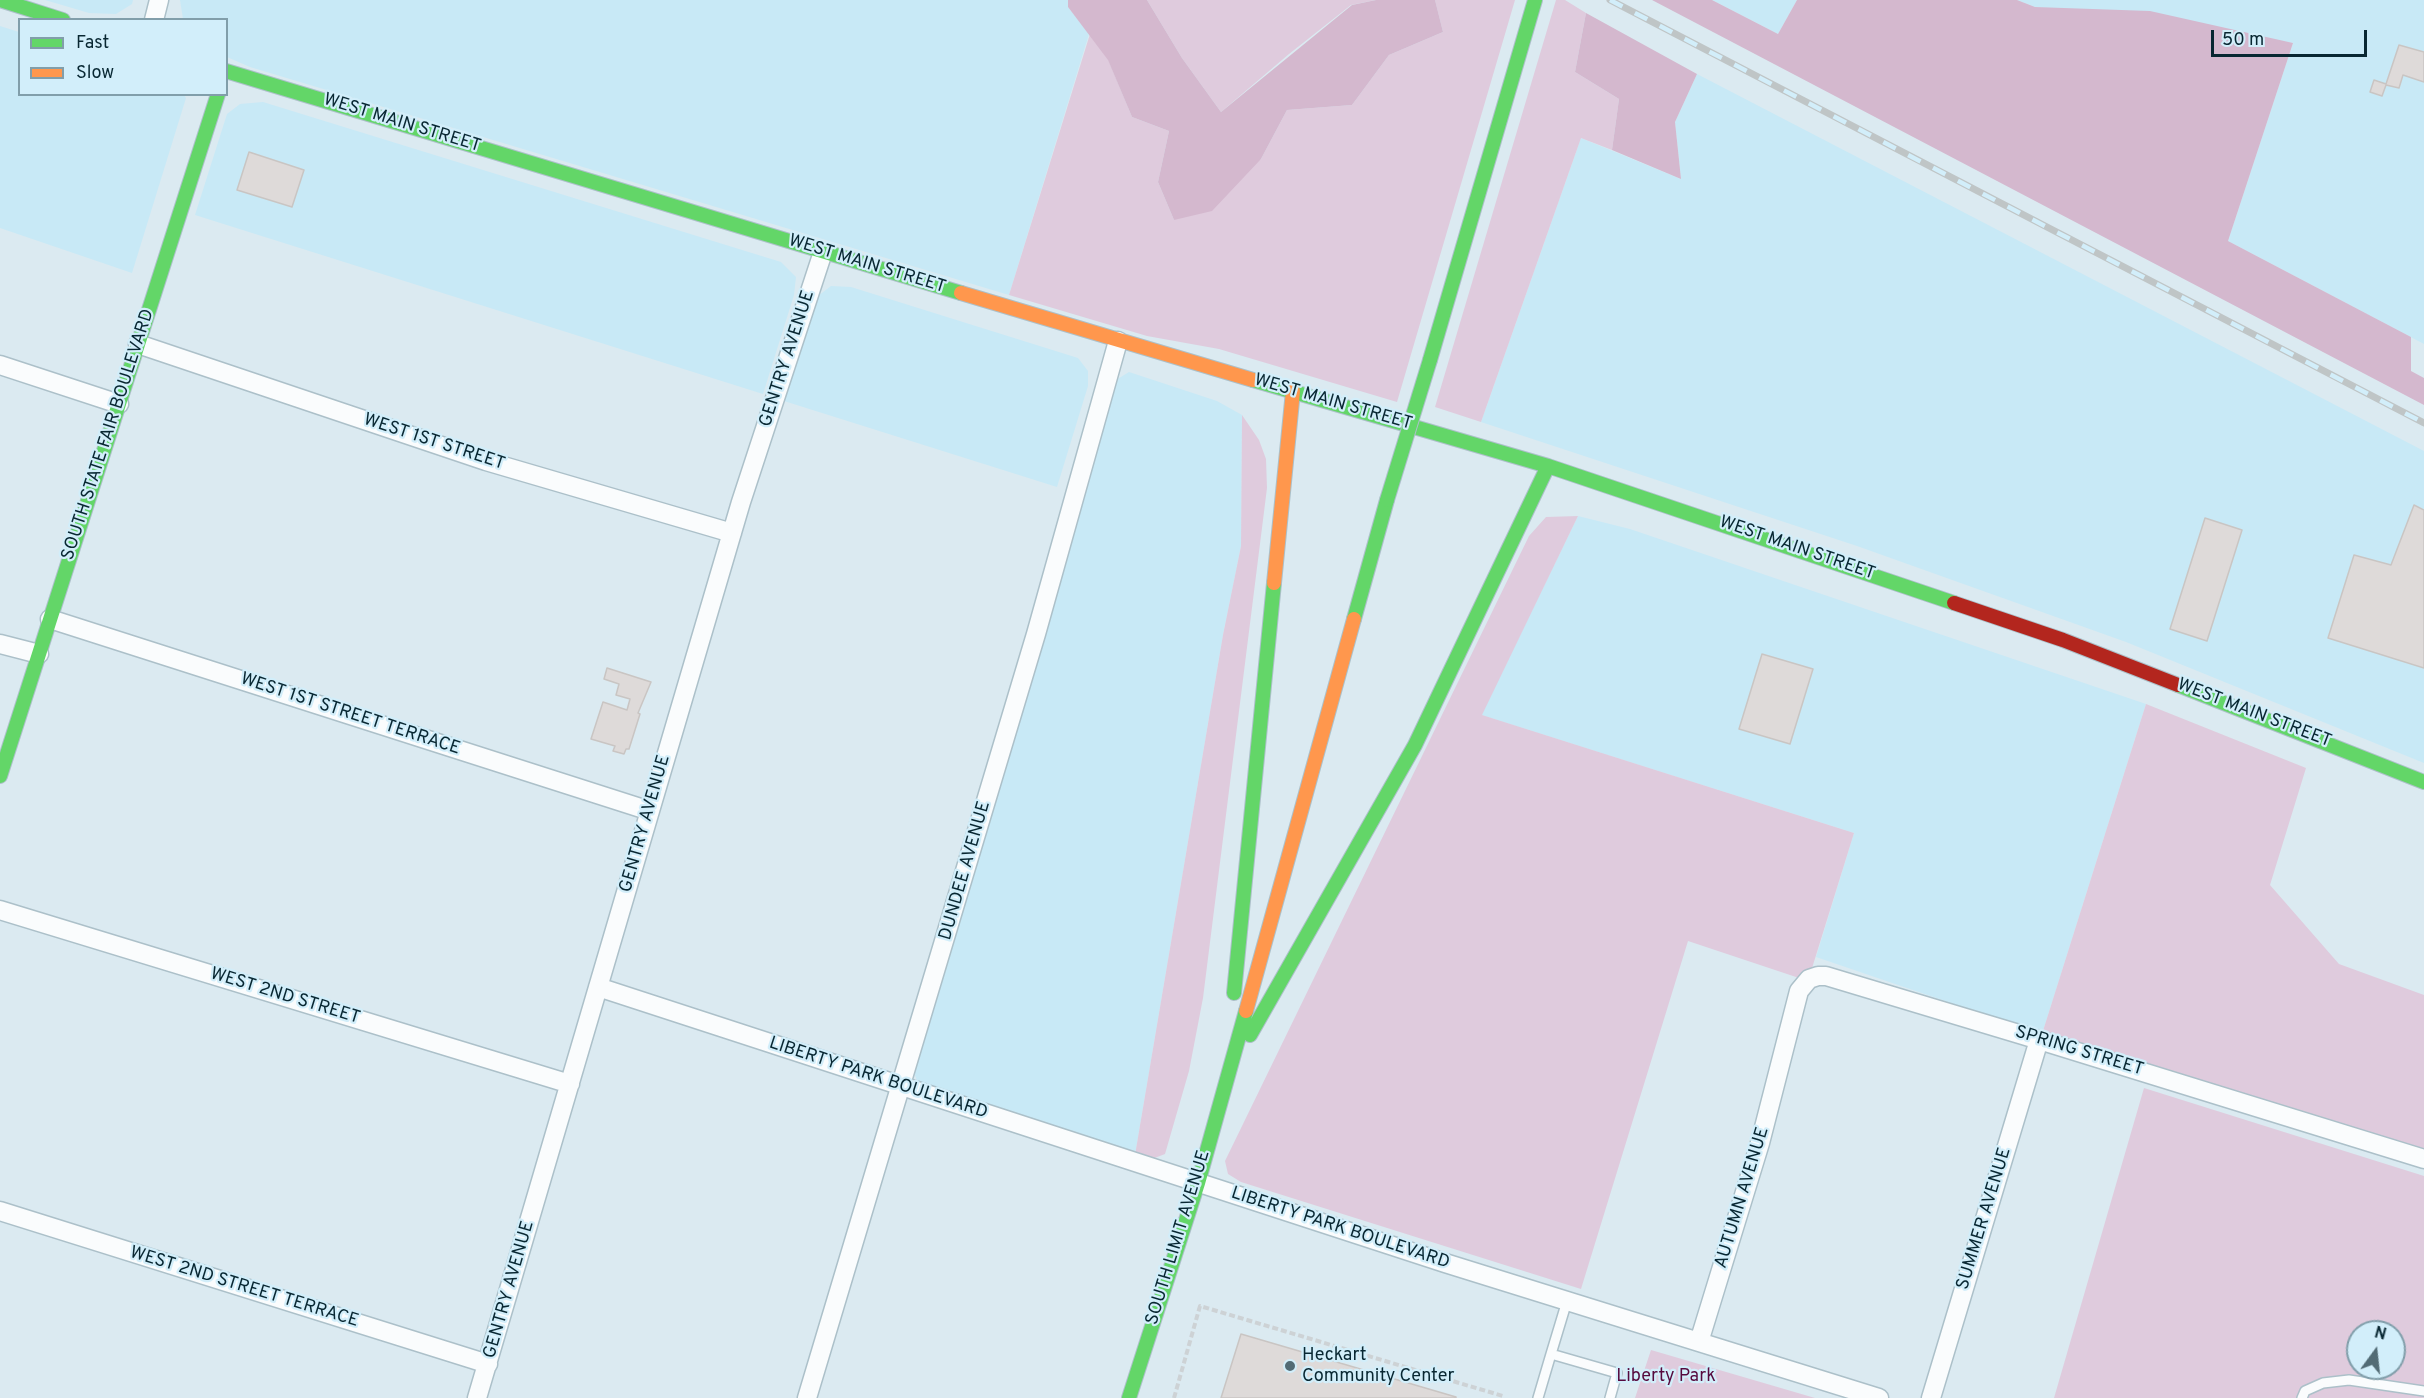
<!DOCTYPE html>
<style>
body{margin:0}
#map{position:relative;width:2424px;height:1398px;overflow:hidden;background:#dbeaf1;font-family:Overpass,sans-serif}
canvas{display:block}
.legend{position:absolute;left:18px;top:18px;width:210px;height:78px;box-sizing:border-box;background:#d2eefa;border:2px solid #819eaa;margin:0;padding:8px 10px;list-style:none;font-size:18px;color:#082732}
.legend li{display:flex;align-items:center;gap:12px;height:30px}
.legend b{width:30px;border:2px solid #819eaa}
.north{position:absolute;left:2346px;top:1320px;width:60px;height:60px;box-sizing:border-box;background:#d2eefa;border:2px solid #819eaa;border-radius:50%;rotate:15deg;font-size:16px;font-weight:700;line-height:24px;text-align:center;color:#082732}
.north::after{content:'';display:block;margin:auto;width:21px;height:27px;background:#526b75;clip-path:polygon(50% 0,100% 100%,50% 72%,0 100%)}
.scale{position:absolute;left:2211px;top:30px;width:156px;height:27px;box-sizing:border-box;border:3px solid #082732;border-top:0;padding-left:8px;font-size:18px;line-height:21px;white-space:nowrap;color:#082732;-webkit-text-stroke:4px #d2eefa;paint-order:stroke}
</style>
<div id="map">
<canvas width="2424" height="1398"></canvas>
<ul class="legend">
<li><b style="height:8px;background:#63d668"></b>Fast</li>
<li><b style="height:8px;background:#ff974d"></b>Slow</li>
</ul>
<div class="north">N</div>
<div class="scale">50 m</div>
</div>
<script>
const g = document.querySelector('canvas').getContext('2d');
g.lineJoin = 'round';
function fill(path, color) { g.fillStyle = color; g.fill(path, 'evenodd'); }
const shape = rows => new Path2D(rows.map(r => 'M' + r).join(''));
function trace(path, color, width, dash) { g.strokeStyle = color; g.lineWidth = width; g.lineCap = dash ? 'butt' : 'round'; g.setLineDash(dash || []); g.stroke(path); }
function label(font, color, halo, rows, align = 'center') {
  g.font = font + ' Overpass,sans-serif'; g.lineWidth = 4.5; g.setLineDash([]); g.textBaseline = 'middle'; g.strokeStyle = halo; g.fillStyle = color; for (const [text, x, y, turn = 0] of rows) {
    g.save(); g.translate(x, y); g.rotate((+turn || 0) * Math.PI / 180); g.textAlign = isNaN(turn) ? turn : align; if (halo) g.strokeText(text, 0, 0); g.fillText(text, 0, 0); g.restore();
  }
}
const built = shape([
 [45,0,133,0,132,4,116,14,89,13],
 [180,0,1068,0,1068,7,1089,34,1009,295,250,67,227,57,226,20,183,19],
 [1712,0,1797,0,1778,34],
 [2017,0,2424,0,2424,344,2228,241,2293,43,2035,7],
 [0,26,19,32,20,94,183,94,186,98,132,273,0,228],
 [1697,74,2424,451,2424,763,2126,642,1857,546,1481,422,1581,138,1681,179,1675,122],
 [263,102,781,262,796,277,794,295,763,394,195,215,227,114,240,104],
 [831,286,851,287,1078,358,1088,371,1088,386,1057,487,784,401,818,296],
 [1129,372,1217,401,1242,415,1241,546,1223,635,1135,1155,918,1083,911,1065,1116,380],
 [1578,516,1630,529,2146,704,2042,1034,1816,957,1854,833,1481,715]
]);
const green = shape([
 [1147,0,1376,0,1351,5,1289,54,1221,112,1182,58],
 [1435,0,1515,0,1397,402,1219,349,1147,336,1009,295,1090,34,1108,59,1132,117,1169,131,1158,182,1174,220,1261,159,1287,110,1352,105,1389,55,1443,32],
 [1556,0,1565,0,1586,13,1575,72,1619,99,1612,150,1581,138,1481,422,1435,407],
 [1242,415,1259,440,1266,459,1267,488,1203,998,1189,1071,1165,1154,1152,1159,1135,1155,1223,635,1241,546],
 [1578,516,1482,715,1854,833,1808,981,1688,941,1581,1289,1241,1182,1228,1174,1225,1161,1529,536,1546,517],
 [2146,704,2306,768,2270,885,2339,964,2424,995,2424,1155,2042,1034],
 [2144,1088,2424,1176,2424,1398,2054,1398],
 [2358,1332,2394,1332,2394,1368,2358,1368],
 [1651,1350,1815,1398,1635,1398]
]);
const forest = shape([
 [1068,0,1147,0,1182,58,1221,112,1352,5,1376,0,1435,0,1443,32,1389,55,1352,105,1287,110,1261,159,1212,211,1174,220,1158,182,1169,131,1132,117,1108,60,1068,7],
 [1652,0,1712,0,1778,34,1797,0,2017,0,2035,7,2150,11,2293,43,2228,241,2411,337,2411,371,2424,378,2424,405],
 [1586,13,1697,74,1675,122,1681,179,1612,150,1619,99,1575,72]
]);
const building = shape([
 [2399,45,2424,52,2424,82,2403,75,2399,88,2386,85,2382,96,2370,92,2374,80,2386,84,2399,45],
 [249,152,304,170,292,207,237,190,249,152],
 [2414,505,2424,510,2424,668,2328,638,2354,555,2391,565,2414,505],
 [2205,518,2242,530,2207,641,2170,629,2205,518],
 [1762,654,1813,669,1790,744,1739,729,1762,654],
 [607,668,651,682,638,713,640,714,629,749,626,749,624,754,613,751,615,746,591,739,603,702,627,710,630,699,616,695,619,684,604,679,607,668],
 [1241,1334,1456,1397,1456,1398,1221,1398,1241,1334]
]);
const path = shape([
 [1174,1398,1200,1306,1503,1396]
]);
const lane = shape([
 [1567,1301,1551,1354,1617,1373,1610,1398],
 [1538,1398,1551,1354],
 [2302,1398,2305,1391,2323,1383,2349,1380,2424,1391]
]);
const street = shape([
 [154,20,159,0],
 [138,344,486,461,732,533],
 [0,365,119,404],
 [50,619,650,811],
 [0,644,39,654],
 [0,910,570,1084],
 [598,987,1445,1263,1879,1398],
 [0,1211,488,1364],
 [1699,1342,1760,1143,1799,991,1809,979,1818,976,1826,976,2039,1040,2424,1159],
 [477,1398,741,502,823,252],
 [807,1398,1036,634,1118,341],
 [1931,1398,2039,1040]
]);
const fast = shape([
 [0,0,63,20],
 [226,71,961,293],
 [1430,360,1535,0],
 [1253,380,1548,466,1954,603],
 [1354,619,1387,500],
 [2178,685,2424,782],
 [0,776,218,94],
 [1234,993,1274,583],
 [1250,1035,1415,745,1548,466],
 [1129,1398,1198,1183,1246,1011]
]);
const slow = shape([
 [961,293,1253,380],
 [1274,583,1293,391],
 [1246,1011,1354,619]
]);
const jam = shape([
 [1954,603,2063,640,2178,685]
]);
const rail = shape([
 [1610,0,2424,423]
]);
const fastBridge = shape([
 [1387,500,1430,360]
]);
const markers = [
 [1290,1366,6,"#526b75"]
];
const streetNames = [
 ["WEST MAIN STREET",402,124,17],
 ["WEST MAIN STREET",867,265,17],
 ["GENTRY AVENUE",788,359,-72],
 ["WEST MAIN STREET",1333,403,16],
 ["SOUTH STATE FAIR BOULEVARD",109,435,-72],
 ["WEST 1ST STREET",434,443,18],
 ["WEST MAIN STREET",1797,549,19],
 ["WEST MAIN STREET",2254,714,21],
 ["WEST 1ST STREET TERRACE",350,715,18],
 ["GENTRY AVENUE",646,824,-74],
 ["DUNDEE AVENUE",966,871,-74],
 ["WEST 2ND STREET",285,997,17],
 ["SPRING STREET",2079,1052,17],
 ["LIBERTY PARK BOULEVARD",878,1079,18],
 ["AUTUMN AVENUE",1743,1198,-73],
 ["SUMMER AVENUE",1985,1219,-73],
 ["LIBERTY PARK BOULEVARD",1340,1229,18],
 ["SOUTH LIMIT AVENUE",1179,1238,-73],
 ["WEST 2ND STREET TERRACE",244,1288,17],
 ["GENTRY AVENUE",510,1290,-74]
];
const poiNames = [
 ["Heckart",1302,1356],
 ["Community Center",1302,1377]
];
const parkNames = [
 ["Liberty Park",1666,1377]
];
fill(built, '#c8e9f6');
fill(green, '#dfcbdd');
fill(forest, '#d4b8ce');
fill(building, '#dedad9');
trace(building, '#c9c5c3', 1.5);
trace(lane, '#acc0c9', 12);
trace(street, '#acc0c9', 21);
trace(fast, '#acc0c9', 16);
trace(slow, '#acc0c9', 16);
trace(jam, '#acc0c9', 16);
trace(path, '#cdd2d5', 4, [6, 3]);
trace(lane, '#fafcfd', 9);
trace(street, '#fafcfd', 18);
trace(fast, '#63d668', 14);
trace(slow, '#ff974d', 14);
trace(jam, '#b3261e', 14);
trace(rail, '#bfc5c6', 7);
trace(rail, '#d2eefa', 4.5, [14]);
trace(fastBridge, '#acc0c9', 16, []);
trace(fastBridge, '#63d668', 14);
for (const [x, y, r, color] of markers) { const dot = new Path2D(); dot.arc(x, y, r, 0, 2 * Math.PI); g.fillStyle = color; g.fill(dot); trace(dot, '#d2eefa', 2); }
label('18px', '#082732', '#d2eefa', streetNames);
label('18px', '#082732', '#d2eefa', poiNames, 'left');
label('18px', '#560a3e', '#d2eefa', parkNames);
</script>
